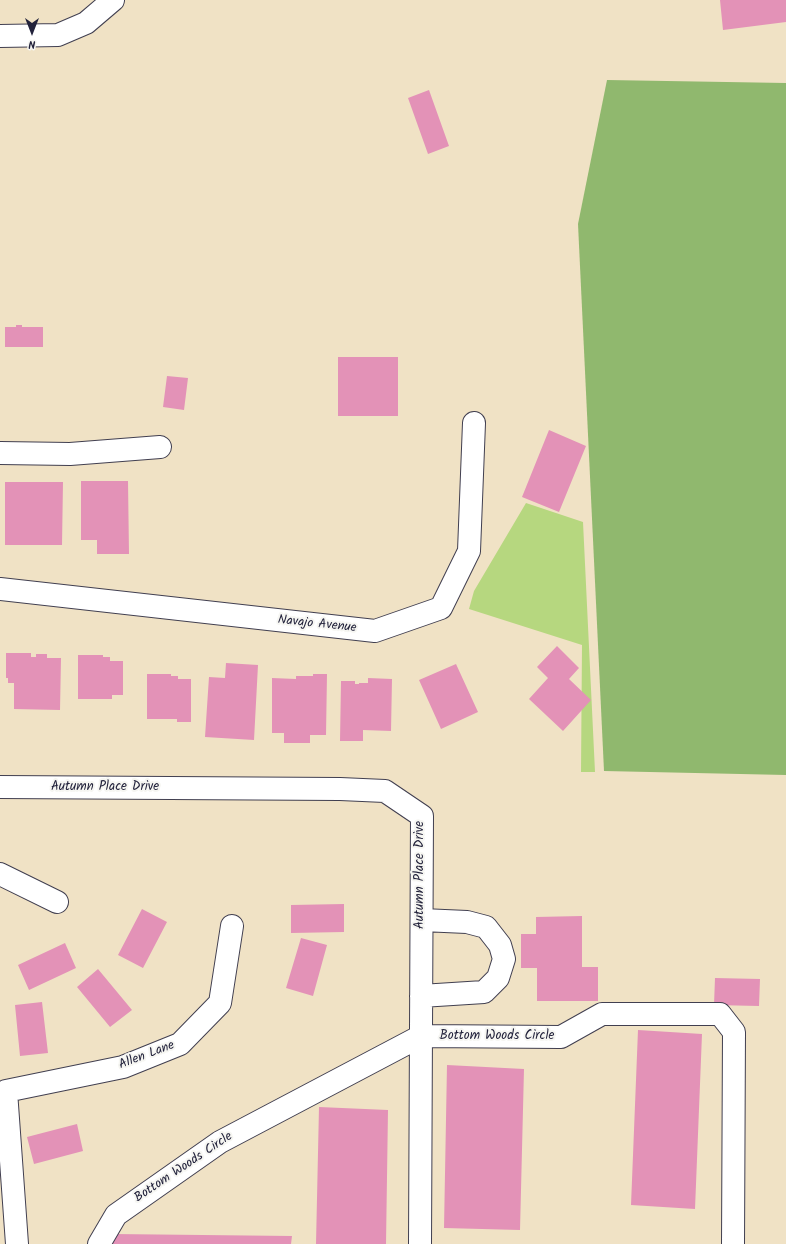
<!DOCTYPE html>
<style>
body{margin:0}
#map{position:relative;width:786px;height:1244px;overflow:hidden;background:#f0e2c5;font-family:Kalam,sans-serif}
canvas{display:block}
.north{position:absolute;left:12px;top:12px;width:40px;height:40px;-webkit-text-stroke:3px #f6f6f2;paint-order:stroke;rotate:180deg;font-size:11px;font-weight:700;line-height:16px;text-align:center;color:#22223b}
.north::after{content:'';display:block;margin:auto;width:14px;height:18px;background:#22223b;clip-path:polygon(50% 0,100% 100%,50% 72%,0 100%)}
</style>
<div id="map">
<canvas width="786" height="1244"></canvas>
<div class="north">N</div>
</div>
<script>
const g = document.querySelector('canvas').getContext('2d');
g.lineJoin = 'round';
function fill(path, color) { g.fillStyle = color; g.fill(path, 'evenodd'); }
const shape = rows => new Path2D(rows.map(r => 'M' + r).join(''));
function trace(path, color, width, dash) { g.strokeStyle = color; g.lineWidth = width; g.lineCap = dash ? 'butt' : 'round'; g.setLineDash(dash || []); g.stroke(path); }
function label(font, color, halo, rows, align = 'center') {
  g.font = font + ' Kalam,sans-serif'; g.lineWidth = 4; g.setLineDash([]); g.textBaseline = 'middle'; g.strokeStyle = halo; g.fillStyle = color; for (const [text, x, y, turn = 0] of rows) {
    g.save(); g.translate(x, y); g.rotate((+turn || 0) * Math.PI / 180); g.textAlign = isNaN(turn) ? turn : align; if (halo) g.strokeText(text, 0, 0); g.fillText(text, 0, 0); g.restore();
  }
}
const green = shape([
 [526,503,583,522,595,772,581,772,582,645,469,609,474,591]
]);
const forest = shape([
 [607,80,786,83,786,775,604,771,578,224]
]);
const building = shape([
 [720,0,786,0,786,22,723,30],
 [429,90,449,146,428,154,408,98],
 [16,325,22,325,22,327,43,327,43,347,5,347,5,327,16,327],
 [338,357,398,357,398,416,338,416],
 [167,376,188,378,184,410,163,407],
 [549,430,586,446,559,512,522,497],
 [81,481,128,481,129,554,97,554,97,540,81,540],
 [5,482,63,482,62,545,5,545],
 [557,646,579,668,569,679,591,700,563,731,529,699,548,678,537,667],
 [6,653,31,653,31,657,36,657,36,654,47,654,47,658,61,658,60,710,14,709,14,683,8,683,8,678,6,678],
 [78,655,103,655,103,657,110,657,110,661,123,661,123,695,112,695,112,699,78,699],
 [226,663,258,665,254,740,205,737,209,677,225,678],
 [456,664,478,712,441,729,419,680],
 [147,674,171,674,171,676,178,676,178,679,191,679,191,722,177,722,177,719,147,719],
 [313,674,327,674,326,735,310,735,310,743,284,743,284,733,272,733,272,678,296,679,296,676,313,676],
 [368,678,392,679,391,731,363,730,363,741,340,741,341,681,355,681,355,684,359,684,359,683,368,683],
 [344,904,344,932,291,933,291,905],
 [142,909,167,922,143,968,118,955],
 [582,916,582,967,598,967,598,1001,537,1001,537,968,521,968,521,934,536,934,536,917],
 [301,938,327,945,313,996,286,988],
 [65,943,76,968,29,990,18,965],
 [98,969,132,1010,110,1027,77,987],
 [715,978,760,979,759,1006,714,1005],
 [42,1002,48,1053,20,1056,15,1005],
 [638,1030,702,1034,695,1209,631,1205],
 [447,1065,524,1069,520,1230,444,1228],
 [319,1107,388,1110,386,1244,316,1244],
 [77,1124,83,1151,34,1164,27,1137],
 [113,1234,292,1236,291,1244,113,1244]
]);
const minor = shape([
 [0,36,58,35,86,23,113,0],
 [0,453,70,454,160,447],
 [0,589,375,631,441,608,469,551,474,423],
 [0,787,340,789,385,791,422,816,420,1244],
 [0,874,57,902],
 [421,996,484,992,498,978,504,959,500,945,486,927,467,922,422,920],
 [6,1091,17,1244],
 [0,1095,6,1091,123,1067,180,1044,220,1003,232,926],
 [99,1244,116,1215,220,1142,421,1036,561,1037,602,1014,720,1014,734,1032,733,1244]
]);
const streetNames = [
 ["Navajo Avenue",317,625,6],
 ["Autumn Place Drive",105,788],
 ["Autumn Place Drive",421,875,-90],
 ["Bottom Woods Circle",497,1037],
 ["Allen Lane",147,1056,-21],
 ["Bottom Woods Circle",184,1168,-34]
];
fill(green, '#b6d77f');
fill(forest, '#90b86e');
fill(building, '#e392b7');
trace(minor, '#413f50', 24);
trace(minor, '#fff', 22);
label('13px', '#22223b', '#f6f6f2', streetNames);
</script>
